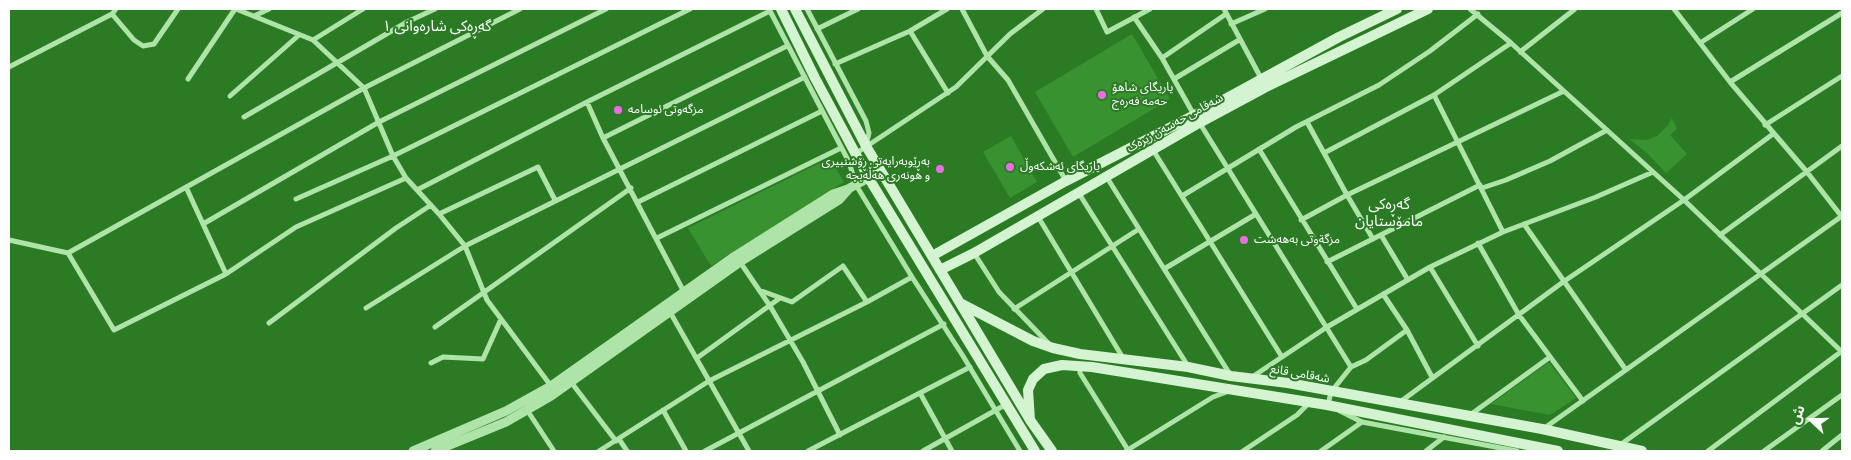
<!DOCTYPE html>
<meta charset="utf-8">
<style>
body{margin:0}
#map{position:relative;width:1851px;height:460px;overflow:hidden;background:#2b7b25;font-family:"PT Sans Narrow","Noto Sans Arabic",sans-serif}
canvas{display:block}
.frame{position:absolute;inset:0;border:10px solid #fff;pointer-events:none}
.north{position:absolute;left:1786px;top:395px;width:50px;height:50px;-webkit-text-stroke:4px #2b7b25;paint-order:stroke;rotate:291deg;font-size:14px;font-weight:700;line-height:20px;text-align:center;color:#fff}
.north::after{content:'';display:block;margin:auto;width:18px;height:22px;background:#fff;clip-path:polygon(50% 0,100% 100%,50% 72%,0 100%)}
</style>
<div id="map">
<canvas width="1851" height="460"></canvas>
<div class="frame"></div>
<div class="north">ش</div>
</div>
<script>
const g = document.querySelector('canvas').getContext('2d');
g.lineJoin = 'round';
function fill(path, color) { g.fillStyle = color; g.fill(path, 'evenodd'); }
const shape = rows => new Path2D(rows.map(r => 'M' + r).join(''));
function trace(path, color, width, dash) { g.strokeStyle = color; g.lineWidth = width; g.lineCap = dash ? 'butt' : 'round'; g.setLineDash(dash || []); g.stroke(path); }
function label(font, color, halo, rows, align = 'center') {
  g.font = font + ' "PT Sans Narrow","Noto Sans Arabic",sans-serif'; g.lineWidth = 4; g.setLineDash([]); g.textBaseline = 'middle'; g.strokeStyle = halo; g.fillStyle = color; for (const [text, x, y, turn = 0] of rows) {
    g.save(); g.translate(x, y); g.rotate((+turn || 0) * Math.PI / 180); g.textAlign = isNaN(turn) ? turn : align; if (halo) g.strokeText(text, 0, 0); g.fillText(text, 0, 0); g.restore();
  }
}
const green = shape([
 [1132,34,1170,99,1073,157,1035,92],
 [1672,118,1677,129,1670,135,1687,154,1666,173,1647,153,1629,139,1646,140,1657,136,1668,125],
 [1011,136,1037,182,1010,198,983,152],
 [830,158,844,182,711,266,688,228],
 [1549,362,1576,398,1550,415,1491,404]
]);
const minor = shape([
 [236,9,313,40,364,88,393,156,406,178,439,214,465,246,487,300,551,386],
 [769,9,849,162,856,185,912,277,963,356,1020,451],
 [807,9,866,121,869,133,866,146],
 [962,9,987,56,1008,80,1066,181],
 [1096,9,1107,32,1150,9],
 [1224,9,1262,80],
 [1470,9,1511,43,1684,200,1842,352],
 [1674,9,1730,82,1807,172,1842,217],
 [112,14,134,40,143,46,154,44,178,9],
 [254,16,269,9],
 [1134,17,1162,58,1194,115],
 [1231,24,1265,9],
 [817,29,858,9],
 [910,31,948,93],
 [313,40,363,9],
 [1700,43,1753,9],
 [1520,52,1575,9],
 [1162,58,1226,14],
 [835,64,910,31,947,9],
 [9,67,112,14,116,9],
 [188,79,235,9],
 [1174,79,1239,40],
 [1730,82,1842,13],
 [1434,95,1503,232],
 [230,96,299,35],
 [587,102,603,138,684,292],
 [244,117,407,22,435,9],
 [1199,122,1351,367,1331,392,1328,405],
 [1307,122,1347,195,1373,239],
 [1765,125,1842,76],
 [603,138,787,46],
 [1259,149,1357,309],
 [1153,150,1282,357],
 [1324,153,1434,95,1511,43],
 [855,154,956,87,1010,34,1043,9],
 [1106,176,1231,376],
 [186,187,226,274],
 [1482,188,1506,180,1550,161,1607,130],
 [417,190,587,102,770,11],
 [1078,192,1188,366],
 [1182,196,1296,127,1379,85,1430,51,1478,14],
 [296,199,393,156,690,9],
 [638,202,822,111],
 [439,214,538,167,555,200],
 [1037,215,1123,358],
 [1301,220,1347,195,1564,91],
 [203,224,379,122,606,9],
 [1524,224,1626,370],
 [1381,235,1408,280],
 [1720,235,1842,146],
 [657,238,841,148],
 [9,240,68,253,364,88,520,9],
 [1478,243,1519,315,1583,401],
 [68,253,114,330,226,274,296,227,406,178],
 [974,253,999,292,1050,345],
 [740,262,770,306,803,362,840,435],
 [1327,262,1480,185],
 [1430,267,1478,346],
 [1164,269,1256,214],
 [759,290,792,302,843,266,867,302],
 [1383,294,1407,330,1432,377],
 [366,308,465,246,805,77],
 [1014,309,1139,229],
 [670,312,749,451],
 [269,323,396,228,431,205],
 [435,327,631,188],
 [697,358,780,298],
 [431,363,443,357,483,359,501,319],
 [1080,366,1080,373,1128,450],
 [1351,367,1366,360,1407,330],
 [1252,377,1327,327,1430,267,1503,232,1596,197,1653,172],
 [571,382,616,441],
 [920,393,952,451],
 [1400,402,1563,282,1684,200,1773,134],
 [527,410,554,451],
 [663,410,686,451],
 [1340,411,1362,422,1517,451],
 [1470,415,1550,357],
 [1543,429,1842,216],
 [619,439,627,451],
 [1620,445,1842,285],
 [599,451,709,381,867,302,912,277],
 [705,451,944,324],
 [808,451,970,367],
 [923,451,1005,405],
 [1126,451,1213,397,1229,391],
 [1243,451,1297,415,1309,403],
 [1321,451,1362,422],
 [1426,451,1444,437],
 [1708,451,1842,351],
 [1764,451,1842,395],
 [1822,451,1842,435]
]);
const tertiary = shape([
 [413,451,506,411,551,386,735,256,833,194,848,189,881,171],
 [435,451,506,422,551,396,740,262,839,200,848,190]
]);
const secondary = shape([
 [781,9,815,78,868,177,1035,451],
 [795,9,866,146,1030,420,1052,451],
 [932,256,1066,181,1218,103,1339,37,1397,9],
 [940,270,974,253,1199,123,1266,87,1428,9],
 [960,303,1033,341,1053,348,1080,354,1188,367,1231,376,1288,383,1542,429,1642,451],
 [1030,420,1028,390,1033,379,1044,369,1062,365,1092,367,1327,405,1558,451]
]);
const markers = [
 [1102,95,5,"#ee6ce5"],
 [618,110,5,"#ee6ce5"],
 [1010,167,5,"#ee6ce5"],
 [940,169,5,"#ee6ce5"],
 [1244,240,5,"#ee6ce5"]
];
const poiNames = [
 ["یاریگای شاهۆ",1112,88],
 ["حەمە فەرەج",1112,102],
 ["مزگەوتی ئوسامە",628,110],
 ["بەڕێوبەرایەتی ڕۆشنبیری",930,162,"right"],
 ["و هونەری هەڵەبجە",930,176,"right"],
 ["یاریگای ئەشکەوڵ",1020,167],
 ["مزگةوتى بەھەشت",1254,240]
];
const streetNames = [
 ["شەقامی حەسەن زیرەک",1175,123,-29],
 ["شەقامی قانع",1300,374,10]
];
const quarterNames = [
 ["گەڕەکی شارەوانی ١",437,27],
 ["گەڕەکی",1389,205],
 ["مامۆستایان",1389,222]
];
fill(green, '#38922f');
trace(minor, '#aee4a8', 5);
trace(tertiary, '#aee4a8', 9);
trace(secondary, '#d4f4d1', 10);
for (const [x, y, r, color] of markers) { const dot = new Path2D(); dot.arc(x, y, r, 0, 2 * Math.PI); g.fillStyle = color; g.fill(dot); trace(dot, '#2b7b25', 2); }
label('12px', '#fff', '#2b7b25', poiNames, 'left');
label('12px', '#fff', '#2b7b25', streetNames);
label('15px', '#fff', '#2b7b25', quarterNames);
</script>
